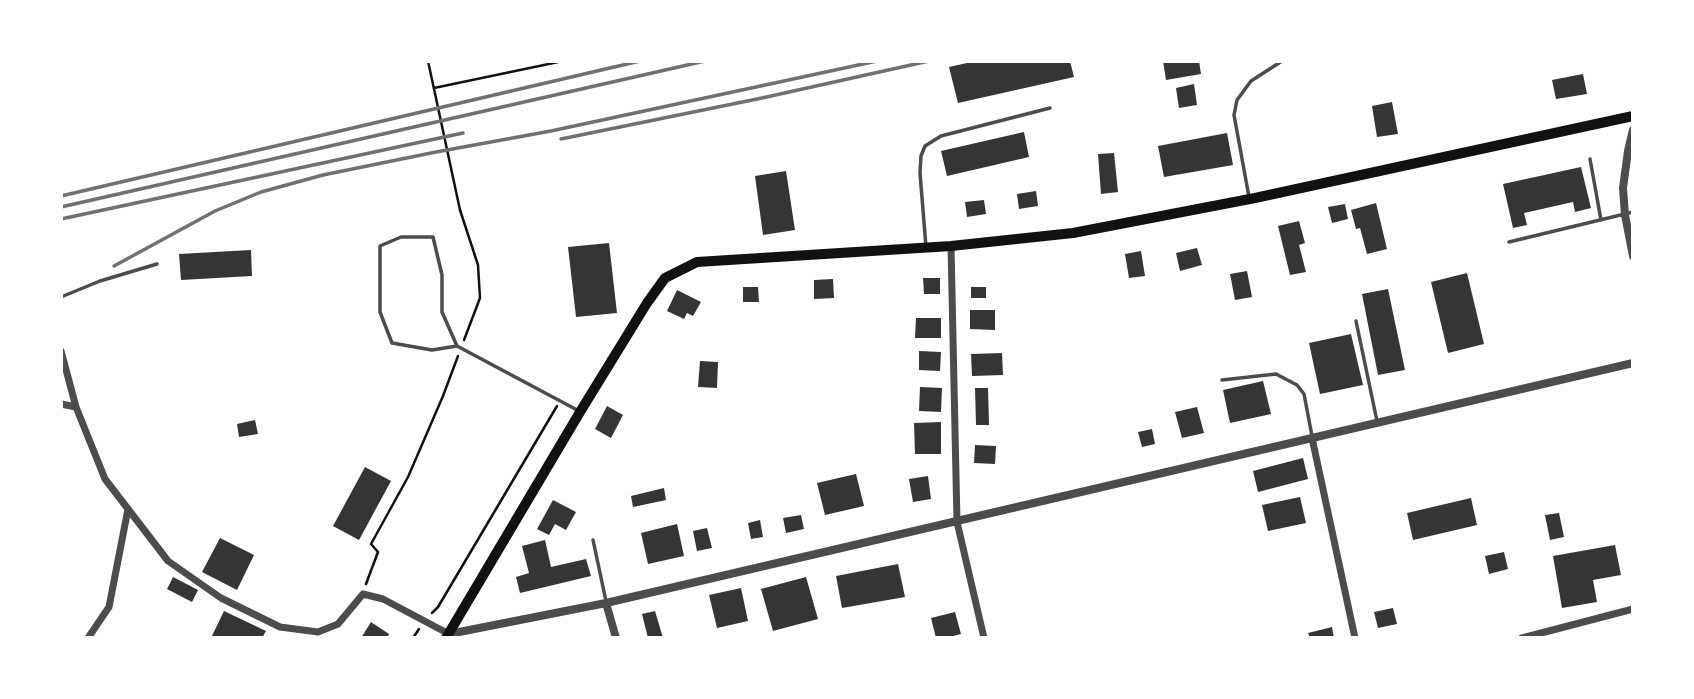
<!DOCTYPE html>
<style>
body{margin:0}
#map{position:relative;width:1694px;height:699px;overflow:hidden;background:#fff;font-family:"Fira Sans Condensed",sans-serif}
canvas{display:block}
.frame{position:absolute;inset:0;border:63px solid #fff;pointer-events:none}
</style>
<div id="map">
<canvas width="1694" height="699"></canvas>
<div class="frame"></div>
</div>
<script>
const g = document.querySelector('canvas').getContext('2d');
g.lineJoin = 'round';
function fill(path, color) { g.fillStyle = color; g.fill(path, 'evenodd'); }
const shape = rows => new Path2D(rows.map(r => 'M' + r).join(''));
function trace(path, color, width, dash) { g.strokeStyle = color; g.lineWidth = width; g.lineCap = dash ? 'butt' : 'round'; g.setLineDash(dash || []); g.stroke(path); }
const building = shape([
 [976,61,1070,61,1074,77,958,103,949,67],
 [1163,61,1199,61,1201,74,1166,80],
 [1583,74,1587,94,1556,99,1552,80],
 [1194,84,1197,105,1179,108,1176,88],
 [1392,102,1398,134,1377,137,1372,106],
 [1024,132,1029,157,947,176,941,151],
 [1227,133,1233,165,1164,177,1158,146],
 [1114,153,1118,192,1101,194,1098,154],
 [1581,167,1591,208,1575,212,1573,202,1524,213,1527,225,1513,228,1503,184],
 [786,171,795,230,763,235,755,176],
 [1036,191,1038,206,1019,209,1017,194],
 [984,200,986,214,967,217,965,202],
 [1376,203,1387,249,1367,254,1360,228,1356,229,1351,210],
 [1345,204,1348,219,1332,223,1328,207],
 [1299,221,1305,243,1299,245,1306,272,1290,275,1278,226],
 [609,243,617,313,576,317,568,247],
 [1197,248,1202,265,1180,271,1176,253],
 [251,250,252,276,181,280,179,254],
 [1141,251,1145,276,1129,278,1125,254],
 [1247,271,1252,297,1235,300,1230,274],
 [1467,273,1484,344,1448,353,1431,282],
 [923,278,940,278,940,294,924,294],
 [833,279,834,298,814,299,814,280],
 [743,287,758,287,759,302,743,302],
 [971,287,986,287,986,298,971,298],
 [1388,289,1405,370,1378,375,1362,294],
 [677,290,701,302,693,316,687,313,684,319,667,311],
 [970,310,995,310,995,330,970,329],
 [916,318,941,318,941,338,915,338],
 [1351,334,1363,385,1320,394,1309,343],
 [919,351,941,352,940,371,919,370],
 [1002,353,1003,375,972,376,971,354],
 [700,361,718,362,717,388,698,387],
 [1263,381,1271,414,1230,423,1223,390],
 [920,387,942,388,941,412,919,411],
 [975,388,988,388,989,425,976,425],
 [607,406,623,415,611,438,595,429],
 [1197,407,1204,433,1182,438,1175,412],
 [255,420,258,434,239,437,237,424],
 [941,422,941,454,915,454,914,423],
 [1152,429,1155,444,1142,447,1138,432],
 [975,445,996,446,995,464,974,463],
 [1303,458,1308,479,1258,492,1253,471],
 [365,467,391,481,359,540,333,526],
 [856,474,864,506,825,515,817,483],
 [928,476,931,499,913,502,909,479],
 [664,488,666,500,633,507,631,496],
 [1300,497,1306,523,1268,531,1262,505],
 [1471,498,1477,525,1413,540,1407,513],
 [553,500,576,512,566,530,555,524,549,535,537,529],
 [1559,513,1564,537,1550,540,1545,515],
 [801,515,804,529,786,533,783,518],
 [760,520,763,537,751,539,748,523],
 [677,524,684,556,648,564,641,533],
 [707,528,712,548,697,551,693,531],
 [220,538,254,555,237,590,202,572],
 [545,540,551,567,586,559,591,576,520,593,516,577,529,573,522,546],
 [1615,545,1621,575,1593,580,1597,602,1562,608,1553,556],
 [1504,552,1508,569,1489,574,1485,556],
 [898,564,905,597,842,608,836,576],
 [173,577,198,590,192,602,167,589],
 [806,577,818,619,773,631,761,589],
 [741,588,748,621,717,628,709,595],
 [1393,608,1397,624,1378,628,1374,612],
 [224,611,266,631,262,638,211,638],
 [655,611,663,638,648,638,642,614],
 [955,612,961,634,945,638,936,638,931,618],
 [371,622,389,634,387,638,361,638],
 [1332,627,1334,638,1310,638,1308,633]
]);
const path = shape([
 [428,61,460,210,478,265,480,298,464,340],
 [434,88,563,61],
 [366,584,378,552,371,544,408,477,443,396,458,356],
 [432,613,438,607,557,406],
 [413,638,419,629]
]);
const service = shape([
 [1590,159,1601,220],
 [1249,197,1234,115,1237,100,1251,81,1282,61],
 [1509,242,1633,212],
 [926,247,920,173,921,156,925,146,941,136,1050,108],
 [61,297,100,281,157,264],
 [1356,321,1377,421],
 [457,346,442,312,442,275,433,237,401,237,380,246,380,312,392,343,432,350,457,346,579,411],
 [1222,380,1276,374,1297,385,1304,394,1312,436],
 [593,540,606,601]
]);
const minor = shape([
 [951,246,957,522,984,638],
 [61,351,76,407,105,479,168,561,221,598,280,627,318,632,338,624,363,594,383,599,449,634],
 [61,404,76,407],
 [1312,438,1355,638],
 [88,638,109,607,128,509],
 [1522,638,1633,609]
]);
const tertiary = shape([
 [1633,130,1628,151,1623,188,1625,215,1633,256],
 [606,603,616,638],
 [449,634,606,603,1633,363]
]);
const secondary = shape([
 [446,638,580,412,647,303,665,278,697,262,951,246,1073,233,1255,198,1633,116]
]);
const rail = shape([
 [561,139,762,98,929,61],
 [61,196,640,61],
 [61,207,705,61],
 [61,219,463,133],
 [114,266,215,211,261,192,323,175,436,152,551,131,877,61]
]);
fill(building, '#353535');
trace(path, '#111', 2.5);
trace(service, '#4c4c4c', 3.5);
trace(minor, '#4c4c4c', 7);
trace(tertiary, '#4c4c4c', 8);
trace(secondary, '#111', 10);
trace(rail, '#707070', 3.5);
</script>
